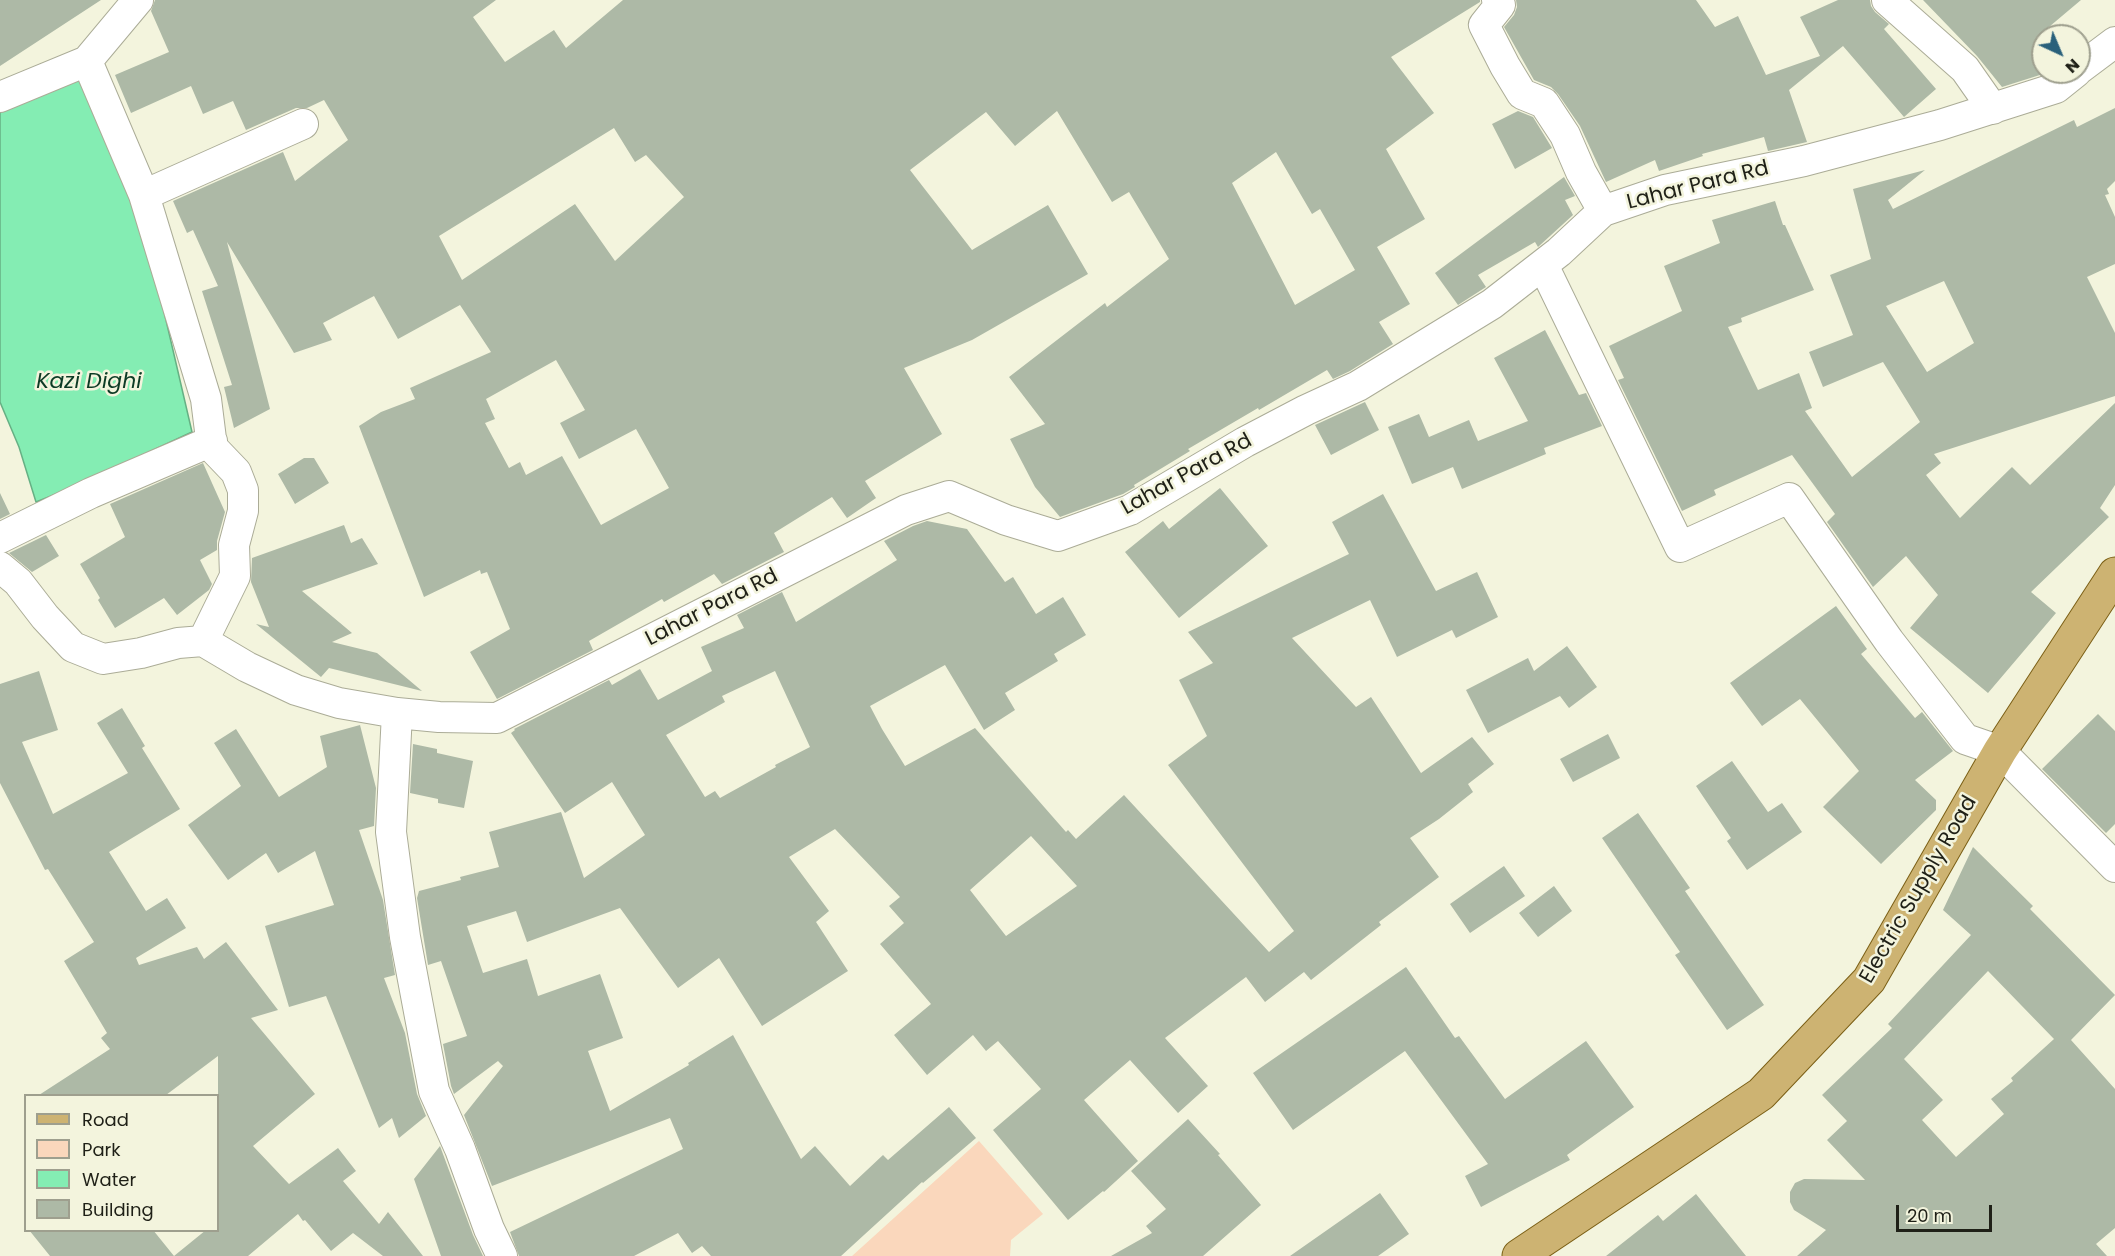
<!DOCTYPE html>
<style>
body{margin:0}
#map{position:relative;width:2115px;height:1256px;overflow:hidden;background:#f3f4dd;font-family:Poppins,sans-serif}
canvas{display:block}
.legend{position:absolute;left:24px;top:1094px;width:195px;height:138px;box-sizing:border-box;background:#f3f4dd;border:2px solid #9e9f8e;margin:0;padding:8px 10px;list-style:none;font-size:18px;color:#1f2017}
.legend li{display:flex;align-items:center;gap:12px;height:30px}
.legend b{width:30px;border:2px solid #9e9f8e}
.north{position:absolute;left:2031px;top:24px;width:60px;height:60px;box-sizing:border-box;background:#f3f4dd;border:2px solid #9e9f8e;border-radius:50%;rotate:136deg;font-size:16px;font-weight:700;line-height:24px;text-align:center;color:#1f2017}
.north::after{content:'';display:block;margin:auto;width:21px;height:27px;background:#29607b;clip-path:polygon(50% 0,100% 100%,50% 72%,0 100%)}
.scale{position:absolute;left:1896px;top:1205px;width:96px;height:27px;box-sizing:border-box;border:3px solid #1f2017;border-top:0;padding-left:8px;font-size:18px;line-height:21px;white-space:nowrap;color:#1f2017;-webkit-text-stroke:4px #f3f4dd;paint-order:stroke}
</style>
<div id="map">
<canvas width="2115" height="1256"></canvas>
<ul class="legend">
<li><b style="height:8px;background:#cdb372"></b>Road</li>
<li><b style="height:16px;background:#fad7bc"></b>Park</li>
<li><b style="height:16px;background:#84edb3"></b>Water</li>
<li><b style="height:16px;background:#adb9a6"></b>Building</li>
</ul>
<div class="north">N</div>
<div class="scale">20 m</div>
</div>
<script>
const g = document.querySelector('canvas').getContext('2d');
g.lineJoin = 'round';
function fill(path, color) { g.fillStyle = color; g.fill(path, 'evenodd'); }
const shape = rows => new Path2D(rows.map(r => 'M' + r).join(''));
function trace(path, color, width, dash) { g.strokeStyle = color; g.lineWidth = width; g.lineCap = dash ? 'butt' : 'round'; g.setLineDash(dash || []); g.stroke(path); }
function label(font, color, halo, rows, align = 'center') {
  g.font = font + ' Poppins,sans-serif'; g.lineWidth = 5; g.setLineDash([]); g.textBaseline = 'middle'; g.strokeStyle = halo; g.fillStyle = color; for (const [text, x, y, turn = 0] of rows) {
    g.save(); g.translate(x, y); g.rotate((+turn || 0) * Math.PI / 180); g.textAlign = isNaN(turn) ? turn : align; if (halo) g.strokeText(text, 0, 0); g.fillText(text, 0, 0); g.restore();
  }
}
const green = shape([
 [979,1141,1043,1214,1011,1240,1010,1256,852,1256]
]);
const water = shape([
 [84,77,144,236,159,290,192,432,149,452,114,471,36,502,19,447,0,402,0,103,84,77]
]);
const building = shape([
 [0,0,101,0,0,66],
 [155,0,496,0,473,17,505,62,554,30,566,48,623,0,1480,0,1480,2,1391,57,1434,113,1386,149,1425,219,1377,247,1410,304,1379,322,1393,344,1350,371,1333,379,1327,370,1259,410,1258,408,1188,449,1190,451,1134,485,1135,487,1123,494,1060,517,1035,487,1010,439,1045,424,1009,377,1105,303,1107,307,1169,259,1129,192,1112,202,1057,111,1015,146,986,112,910,170,972,250,1048,205,1088,274,972,340,904,368,942,434,865,481,876,498,847,518,832,497,774,533,784,552,722,584,714,574,664,602,662,599,589,641,593,650,497,699,470,652,510,629,487,572,481,574,480,570,424,597,359,426,381,412,415,399,410,388,491,352,460,305,398,339,374,296,323,323,332,340,294,353,227,242,270,409,234,428,224,387,232,385,202,291,218,286,193,230,187,233,173,201,283,152,295,181,348,140,324,100,307,108,296,108,246,130,233,101,203,114,191,86,131,113,115,75,169,52,151,11],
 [614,128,635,162,646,155,684,197,615,261,575,204,462,280,439,236],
 [1276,152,1312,214,1320,209,1355,270,1295,305,1232,183],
 [556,360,585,410,560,423,579,459,636,429,669,488,601,525,562,456,526,475,520,462,509,468,485,423,495,419,486,399],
 [1516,0,1696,0,1715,27,1738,16,1766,75,1820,56,1800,17,1838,0,1870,0,1871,6,1875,12,1889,24,1884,29,1936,89,1904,117,1843,46,1789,90,1807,142,1768,151,1764,137,1702,154,1703,156,1659,171,1655,160,1606,182,1580,126,1558,94,1551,87,1534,80,1504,27,1514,15,1517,7],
 [1923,0,2081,0,2043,32,2043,74,2002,87,1977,56],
 [2115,108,2115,181,2107,189,2109,194,2105,195,2115,217,2115,264,2087,277,2115,333,2115,396,1934,454,1941,463,1926,475,1960,518,2012,467,2030,485,2115,403,2115,485,2100,508,2109,517,2031,592,2056,613,1988,693,1910,628,1938,595,1906,556,1873,587,1827,522,1835,514,1792,455,1714,490,1716,495,1682,511,1618,380,1624,378,1609,346,1682,311,1664,266,1720,243,1712,220,1775,201,1783,225,1785,225,1814,290,1741,318,1742,322,1728,327,1758,390,1799,373,1812,408,1805,411,1852,477,1920,422,1883,362,1823,387,1809,352,1853,335,1830,275,1871,259,1853,189,1925,170,1888,200,1893,209,2074,120,2077,127],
 [1944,281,1974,343,1927,372,1886,306],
 [1518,111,1533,117,1552,148,1515,169,1492,124],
 [1564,177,1575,196,1565,200,1573,215,1538,247,1535,242,1478,275,1486,287,1458,305,1435,273],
 [1545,330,1579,395,1586,393,1602,426,1544,448,1546,454,1462,489,1453,467,1412,484,1388,427,1419,414,1429,437,1469,420,1478,441,1528,421,1494,358],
 [1365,402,1379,430,1331,455,1315,425],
 [304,458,314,458,329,483,295,504,278,474],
 [203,463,225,512,217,541,217,550,200,560,212,584,209,590,177,615,164,598,115,628,98,600,100,598,80,564,125,537,110,504],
 [1220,488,1268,546,1179,618,1125,552,1163,521,1169,529],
 [0,493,10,514,0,519],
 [1383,494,1436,591,1477,572,1498,617,1456,638,1452,630,1397,657,1370,600,1292,638,1356,707,1371,697,1421,773,1472,737,1494,764,1468,784,1473,792,1439,819,1410,838,1439,877,1379,922,1381,925,1311,980,1304,972,1265,1002,1246,977,1165,1038,1208,1086,1178,1113,1130,1060,1084,1100,1138,1161,1104,1192,1103,1191,1068,1220,993,1130,1041,1089,998,1041,986,1051,973,1035,927,1075,894,1035,931,1004,880,944,904,923,889,906,900,897,835,829,789,857,829,911,816,922,848,971,762,1026,719,958,678,988,620,908,527,942,516,911,467,926,483,973,527,959,538,996,600,974,623,1038,588,1051,610,1111,689,1065,688,1063,733,1035,801,1159,815,1146,850,1186,883,1155,888,1160,949,1107,976,1138,923,1183,922,1182,841,1256,711,1256,702,1246,692,1253,678,1233,634,1256,519,1256,510,1232,683,1149,670,1118,492,1186,464,1115,503,1066,498,1061,454,1094,451,1086,443,1044,467,1036,441,961,428,965,417,898,419,891,461,880,460,877,499,867,489,832,561,812,584,878,645,835,612,782,565,813,511,733,515,730,514,729,609,680,612,685,640,669,658,700,712,671,701,647,744,628,737,615,782,592,796,622,897,560,884,541,913,526,927,521,967,529,1005,582,1013,577,1036,614,1063,597,1086,635,1054,654,1058,661,1005,693,1015,710,984,730,945,665,870,706,882,729,905,766,975,728,1066,832,1068,830,1076,839,1124,795,1269,952,1294,931,1168,765,1207,736,1179,680,1213,663,1188,632,1349,554,1332,522],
 [775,671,810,747,775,765,776,767,720,798,715,791,705,797,666,735,725,702,722,696],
 [1031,836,1077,886,1006,936,970,890],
 [344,525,351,543,362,538,378,564,302,591,352,633,332,642,377,653,422,691,329,668,321,677,256,624,269,627,251,582,252,558],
 [46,535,59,556,32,572,9,553],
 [1836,606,1867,649,1861,654,1915,718,1922,712,1953,751,1915,780,1936,800,1936,810,1881,864,1823,807,1859,771,1800,699,1762,726,1730,683],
 [1567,646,1597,687,1569,708,1560,696,1488,733,1466,690,1528,658,1534,671],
 [39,671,58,730,22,742,53,814,128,773,97,723,122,708,145,746,142,748,180,809,109,852,146,911,167,898,186,928,136,958,139,965,197,947,204,959,226,942,278,1010,251,1018,315,1094,253,1146,289,1184,338,1148,356,1171,343,1181,379,1224,388,1212,423,1256,383,1256,353,1233,331,1251,305,1220,303,1221,298,1214,248,1256,174,1256,206,1230,218,1230,218,1056,166,1095,39,1095,110,1049,101,1038,107,1033,64,961,94,942,48,869,45,870,0,783,0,684],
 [2098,714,2115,731,2115,824,2106,833,2042,769],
 [360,725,376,788,374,826,359,830,383,900,395,975,384,978,405,1033,417,1094,426,1116,399,1138,392,1118,379,1128,326,996,289,1007,265,926,334,905,315,851,278,873,266,853,228,880,188,825,241,786,214,743,236,729,279,797,327,767,320,736],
 [1608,734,1620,758,1573,782,1560,759],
 [413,744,437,749,437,753,473,761,464,808,438,803,438,799,410,793],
 [1732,761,1768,812,1782,803,1802,832,1747,870,1727,841,1731,838,1696,786],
 [1638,813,1690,888,1685,891,1764,1005,1727,1030,1675,955,1680,952,1602,838],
 [1973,847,2033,906,2030,909,2115,995,2071,1040,2115,1089,2115,1228,2096,1244,2107,1256,1797,1256,1826,1230,1794,1210,1790,1202,1790,1192,1795,1183,1804,1179,1865,1180,1827,1140,1847,1121,1822,1095,1892,1028,1888,1024,1971,935,1943,910],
 [1988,971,2054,1039,2011,1078,2013,1081,1991,1099,2004,1114,1956,1157,1922,1120,1943,1100,1904,1059],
 [1504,866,1525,896,1470,933,1450,904],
 [1554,886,1572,911,1538,937,1519,913],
 [1406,967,1455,1038,1459,1036,1505,1099,1586,1041,1634,1107,1567,1155,1570,1160,1481,1207,1465,1176,1488,1164,1405,1051,1293,1130,1253,1073],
 [1188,1119,1220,1154,1218,1155,1261,1205,1203,1256,1111,1256,1152,1233,1146,1226,1166,1209,1131,1171],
 [440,1146,473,1235,483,1256,441,1256,414,1179],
 [1380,1193,1409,1234,1378,1256,1290,1256],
 [1696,1194,1746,1256,1606,1256,1658,1215,1663,1221],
 [29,1230,153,1230,174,1256,50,1256]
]);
const street = shape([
 [1497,0,1500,5,1484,25,1505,66,1522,94,1544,103,1565,135,1581,172,1603,211],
 [1887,0,1965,69,1993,109],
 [87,61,144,195,206,399,212,447,236,472,243,490,243,511,234,545,235,576,203,641],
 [2079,69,2115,42],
 [0,97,87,61,138,0],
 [144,195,303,124],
 [1543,265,1680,547,1789,498,1889,641,1965,739,2000,751,2115,867],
 [0,538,91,493,212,441],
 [0,567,18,582,45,617,73,647,103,659,141,653,178,643,203,641,247,667,296,690,339,703,397,713,439,717,497,718,906,510,949,496,1006,520,1058,536,1130,510,1245,442,1306,410,1358,386,1492,304,1559,252,1603,211,1665,190,1804,161,1940,125,2056,88,2076,72],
 [397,713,391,832,405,937,434,1091,460,1149,489,1229,502,1256]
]);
const primary = shape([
 [1519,1256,1761,1094,1869,980,2000,751,2115,574]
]);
const streetNames = [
 ["Lahar Para Rd",1698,186,-14],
 ["Lahar Para Rd",1187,475,-29],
 ["Lahar Para Rd",712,608,-27],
 ["Electric Supply Road",1919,890,-60]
];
const waterNames = [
 ["Kazi Dighi",89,382]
];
fill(green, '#fad7bc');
fill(water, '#84edb3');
trace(water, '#66b084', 1.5);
fill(building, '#adb9a6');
trace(street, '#abac97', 32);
trace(primary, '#7b5f15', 35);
trace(street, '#fff', 30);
trace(primary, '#cdb372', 33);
label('21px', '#1f2017', '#f3f4dd', streetNames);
label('italic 22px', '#0d3b25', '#f3f4dd', waterNames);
</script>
